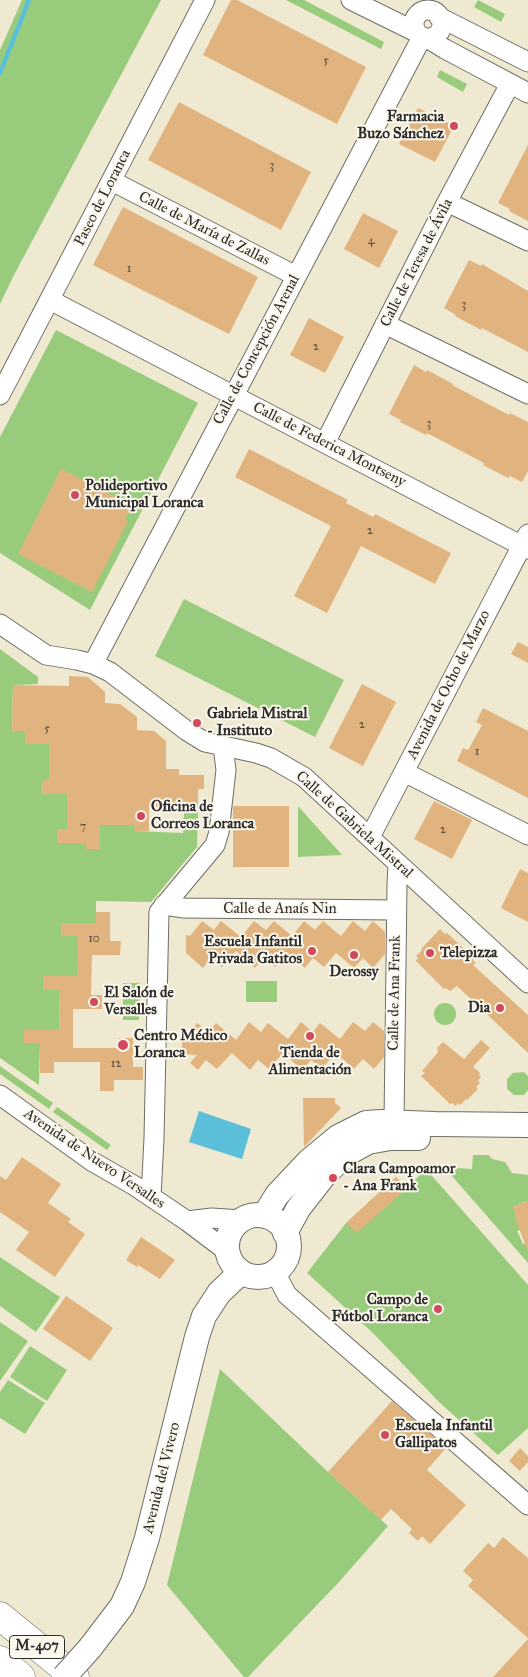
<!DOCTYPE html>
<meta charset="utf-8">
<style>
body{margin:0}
canvas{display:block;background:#eee9d0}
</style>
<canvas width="528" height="1677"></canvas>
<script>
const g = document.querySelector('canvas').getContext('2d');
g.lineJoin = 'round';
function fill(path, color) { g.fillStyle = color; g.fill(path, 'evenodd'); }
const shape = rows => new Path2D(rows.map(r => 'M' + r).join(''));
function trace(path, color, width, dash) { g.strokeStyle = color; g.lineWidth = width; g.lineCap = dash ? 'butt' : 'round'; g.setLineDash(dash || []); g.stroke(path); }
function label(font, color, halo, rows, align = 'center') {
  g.font = font + ' "IM FELL Great Primer",serif'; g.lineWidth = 4; g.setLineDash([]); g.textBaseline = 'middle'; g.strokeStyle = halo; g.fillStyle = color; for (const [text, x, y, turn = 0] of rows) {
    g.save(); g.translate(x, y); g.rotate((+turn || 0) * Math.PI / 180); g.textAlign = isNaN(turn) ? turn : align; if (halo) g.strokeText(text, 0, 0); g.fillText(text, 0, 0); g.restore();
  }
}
const green = shape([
 [22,0,161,0,15,273,0,304,0,50],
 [286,0,304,0,384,42,381,49],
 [478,0,505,14,501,22,474,7],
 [440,70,467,84,463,92,437,77],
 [56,330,198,403,90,610,0,553,0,437],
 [184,599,344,680,315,737,155,656],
 [0,649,38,677,38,684,13,685,12,731,25,731,25,744,49,744,49,780,43,780,42,794,67,794,67,829,57,829,57,843,86,843,86,849,99,849,100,825,135,825,135,831,183,833,184,813,198,813,197,847,151,902,96,901,96,923,61,923,61,936,78,936,78,976,43,976,43,990,60,990,59,1026,59,1030,24,1030,24,1043,40,1043,39,1085,0,1058],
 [298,806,342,855,298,857],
 [246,981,277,981,277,1002,246,1002],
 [123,983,140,983,139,1020,123,1020],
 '434 1014a11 11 0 1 1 22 0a11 11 0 1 1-22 0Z',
 [0,1066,53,1103,49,1109,0,1074],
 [524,1072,528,1076,528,1090,524,1095,514,1095,507,1089,507,1079,513,1073],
 [57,1107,111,1145,107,1150,53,1112],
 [473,1155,489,1155,492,1159,505,1162,512,1173,528,1175,528,1202,527,1201,513,1207,522,1229,517,1231,523,1244,528,1242,528,1263,444,1167,472,1169],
 [426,1169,528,1285,528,1428,498,1455,439,1402,374,1334,307,1273,346,1223,396,1177,407,1188],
 [0,1257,60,1297,36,1332,0,1306],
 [0,1322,28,1341,0,1381],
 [30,1346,67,1370,47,1401,10,1377],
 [220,1369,328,1472,388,1526,339,1582,248,1677,244,1677,167,1585],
 [8,1380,45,1403,25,1434,0,1418,0,1392]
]);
const water = shape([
 [199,1111,251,1129,242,1159,189,1142]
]);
const stream = shape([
 [0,73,29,0]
]);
const building = shape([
 [231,0,237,0,366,67,337,124,203,55],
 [179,102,311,172,281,230,148,160],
 [418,108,454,126,435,162,399,144],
 [528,145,528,221,509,211,510,209,498,203],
 [123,207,258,277,229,334,93,265],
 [363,213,398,231,379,268,344,249],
 [469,260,481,266,482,264,528,291,528,352,482,328,481,330,455,316,456,315,444,308],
 [309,318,344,337,325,373,290,355],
 [414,365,426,372,427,370,453,384,452,385,509,415,510,413,528,422,528,471,522,482,510,476,508,478,483,465,484,463,427,433,426,435,400,422,401,420,389,414],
 [249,449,348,500,346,503,373,517,375,514,451,553,435,584,361,546,327,613,294,596,331,526,235,477],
 [61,469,133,506,125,519,128,521,92,592,18,554],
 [518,642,528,647,528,663,511,654],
 [69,676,88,677,105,692,105,703,120,704,137,717,137,730,154,731,166,741,166,769,179,769,179,775,204,775,204,789,198,789,198,813,184,813,184,807,149,807,149,831,134,831,135,825,100,825,100,849,86,849,86,843,57,843,57,829,67,829,67,794,42,794,43,780,49,780,49,744,25,744,25,731,12,732,13,685,69,686],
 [362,684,396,702,363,766,329,748],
 [483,708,528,731,528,798,457,761,463,748,468,750,482,725,476,722],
 [434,801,472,820,452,859,414,839],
 [233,806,289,806,289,867,233,867],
 [520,869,528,873,528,922,501,908],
 [96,912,110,912,110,941,121,941,120,955,92,955,91,995,102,995,102,1009,73,1009,73,1048,119,1048,119,1038,133,1038,133,1067,143,1067,143,1080,114,1080,114,1091,100,1091,100,1062,54,1062,54,1073,40,1073,40,1043,24,1043,24,1030,59,1030,60,990,43,990,43,976,77,976,78,936,61,936,61,923,96,923],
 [202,921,214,930,221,921,241,937,254,921,266,930,274,921,292,936,304,921,315,930,323,921,341,936,353,921,365,931,373,921,385,932,385,954,373,968,363,958,354,968,336,953,324,967,313,958,305,968,287,953,275,967,264,958,255,968,236,951,222,967,211,958,203,968,186,953,186,935,190,936],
 [440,929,445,934,447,933,474,958,473,960,476,963,473,965,528,1015,528,1053,457,986,450,991,446,988,444,989,416,961,418,958,416,956,422,950,421,949],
 [249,1022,261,1032,268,1023,288,1039,301,1022,313,1032,320,1023,340,1039,353,1022,365,1031,373,1022,384,1031,384,1057,374,1069,363,1059,354,1069,336,1053,321,1069,311,1060,302,1070,283,1053,269,1069,258,1060,250,1070,232,1053,217,1069,206,1060,198,1070,190,1063,197,1055,182,1054,182,1041,197,1023,209,1032,216,1023,236,1040],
 [481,1040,490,1048,473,1067,480,1073,479,1075,481,1077,478,1081,480,1083,476,1087,478,1089,467,1100,466,1099,460,1105,458,1103,456,1106,452,1103,450,1104,421,1076,425,1073,422,1071,438,1052,437,1048,443,1042,464,1059],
 [303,1098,335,1098,335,1103,341,1108,304,1147],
 [22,1157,61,1184,48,1203,71,1219,68,1222,85,1234,55,1277,16,1250,29,1232,0,1212,0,1176,6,1180],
 [396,1177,407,1188,357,1233,346,1223],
 [528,1201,528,1249,527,1249,515,1218,517,1217,513,1207],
 [141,1237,175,1260,160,1279,138,1265,137,1267,126,1260],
 [66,1296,113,1328,90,1361,43,1329],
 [392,1401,446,1448,427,1470,466,1505,430,1544,422,1536,418,1541,409,1533,412,1529,391,1509,381,1520,328,1472],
 [520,1448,528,1456,528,1462,520,1471,509,1461],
 [503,1537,528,1558,528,1638,468,1586,473,1580,463,1571,488,1543,494,1548],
 [528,1639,528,1677,493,1677,516,1652]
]);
const minor = shape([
 [351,0,416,32],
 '414 24a14 14 0 1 1 28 0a14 14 0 1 1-28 0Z',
 [439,17,528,62],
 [427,38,445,49,528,93],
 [112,181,296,276],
 [447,202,528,241],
 [50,300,528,549],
 [385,324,528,394],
 [0,395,205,0],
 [325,443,447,202,510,84],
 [0,624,46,655,77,660,93,664,110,672,187,731,205,742,256,753,271,758,304,777,528,983],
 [93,664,422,37],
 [404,772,528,835],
 [370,837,528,534],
 [164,905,184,908,396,910],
 [0,1095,93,1162,135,1186,187,1221,228,1252],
 [394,1122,397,885,398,864],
 [151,1197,154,1138,159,912,215,845,219,832,226,770,223,746],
 [187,1221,212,1218,241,1220],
 [275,1272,287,1295,528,1505]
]);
const major = shape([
 '227 1246a31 31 0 1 1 62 0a31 31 0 1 1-62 0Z',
 [264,1216,277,1195,309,1161,338,1137,366,1123,382,1122,435,1124,528,1125],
 [285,1233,298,1209,326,1173,348,1153,368,1142,390,1138,418,1138],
 [90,1648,122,1606,133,1582,147,1538,197,1337,204,1316,219,1293,241,1272]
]);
const highway = shape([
 [0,1616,75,1677],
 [0,1660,21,1677]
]);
const majorBridge = shape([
 [64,1677,90,1648]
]);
const markers = [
 [454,126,5,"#d1495b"],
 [75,495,5,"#d1495b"],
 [197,723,5,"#d1495b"],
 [141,816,5,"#d1495b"],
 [312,951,5,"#d1495b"],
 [430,953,5,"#d1495b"],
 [354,955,5,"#d1495b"],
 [94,1002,5,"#d1495b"],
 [500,1008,5,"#d1495b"],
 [310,1036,5,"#d1495b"],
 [123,1045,6,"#d1495b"],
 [333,1178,5,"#d1495b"],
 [438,1309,5,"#d1495b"],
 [385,1435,5,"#d1495b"]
];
const numberNames = [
 ["5",326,61],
 ["3",272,166],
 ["4",371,241],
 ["1",129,269],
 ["3",464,305],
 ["2",316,347],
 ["3",429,424],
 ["2",370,531],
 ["2",362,725],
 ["5",47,729],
 ["1",477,752],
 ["7",83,827],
 ["2",443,830],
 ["10",94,939],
 ["12",116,1064]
];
const shields = [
 [37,1647,55]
];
const shieldNames = [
 ["M-407",37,1647]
];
const poiNames = [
 ["Farmacia",444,117,"right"],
 ["Buzo Sánchez",444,134,"right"],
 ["Polideportivo",85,486],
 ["Municipal Loranca",85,503],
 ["Gabriela Mistral",207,714],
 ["- Instituto",207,731],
 ["Oficina de",151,807],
 ["Correos Loranca",151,824],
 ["Escuela Infantil",302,942,"right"],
 ["Privada Gatitos",302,959,"right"],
 ["Telepizza",440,953],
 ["Derossy",354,972,"center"],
 ["El Salón de",104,993],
 ["Versalles",104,1010],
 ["Dia",490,1008,"right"],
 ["Centro Médico",134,1036],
 ["Loranca",134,1053],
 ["Tienda de",310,1053,"center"],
 ["Alimentación",310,1070,"center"],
 ["Clara Campoamor",343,1169],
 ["- Ana Frank",343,1186],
 ["Campo de",428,1300,"right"],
 ["Fútbol Loranca",428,1317,"right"],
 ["Escuela Infantil",395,1426],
 ["Gallipatos",395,1443]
];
const streetNames = [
 ["Paseo de Loranca",103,198,-63],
 ["Calle de María de Zallas",204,229,27],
 ["Calle de Teresa de Ávila",417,263,-63],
 ["Calle de Concepción Arenal",257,350,-62],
 ["Calle de Federica Montseny",329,445,27],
 ["Avenida de Ocho de Marzo",449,685,-63],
 ["Calle de Gabriela Mistral",354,825,42],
 ["Calle de Anaís Nin",280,909],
 ["Calle de Ana Frank",395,993,-89],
 ["Avenida de Nuevo Versalles",94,1159,34],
 ["Avenida del Vivero",162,1478,-76]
];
fill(green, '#98cc7c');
fill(water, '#5bbfd9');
trace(stream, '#5bbfd9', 4.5);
fill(building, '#e1b47f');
trace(minor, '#6f6e65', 21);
trace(major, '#6f6e65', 26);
trace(highway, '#6f6e65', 29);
trace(minor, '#fff', 19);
trace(major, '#fff', 24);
trace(highway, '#fff', 28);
trace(majorBridge, '#6f6e65', 26, []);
trace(majorBridge, '#fff', 24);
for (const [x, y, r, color] of markers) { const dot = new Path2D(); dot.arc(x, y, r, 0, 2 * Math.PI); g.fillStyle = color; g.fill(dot); trace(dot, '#fbf7ec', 2); }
label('12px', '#584d40', null, numberNames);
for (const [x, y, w] of shields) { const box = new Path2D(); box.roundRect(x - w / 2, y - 11.5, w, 23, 4); g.fillStyle = '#fbf7ec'; g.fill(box); trace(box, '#2b2b2b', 1); }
label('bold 14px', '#2b2b2b', null, shieldNames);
label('bold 15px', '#2b2b2b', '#fbf7ec', poiNames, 'left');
label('15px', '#2b2b2b', '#fbf7ec', streetNames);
</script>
